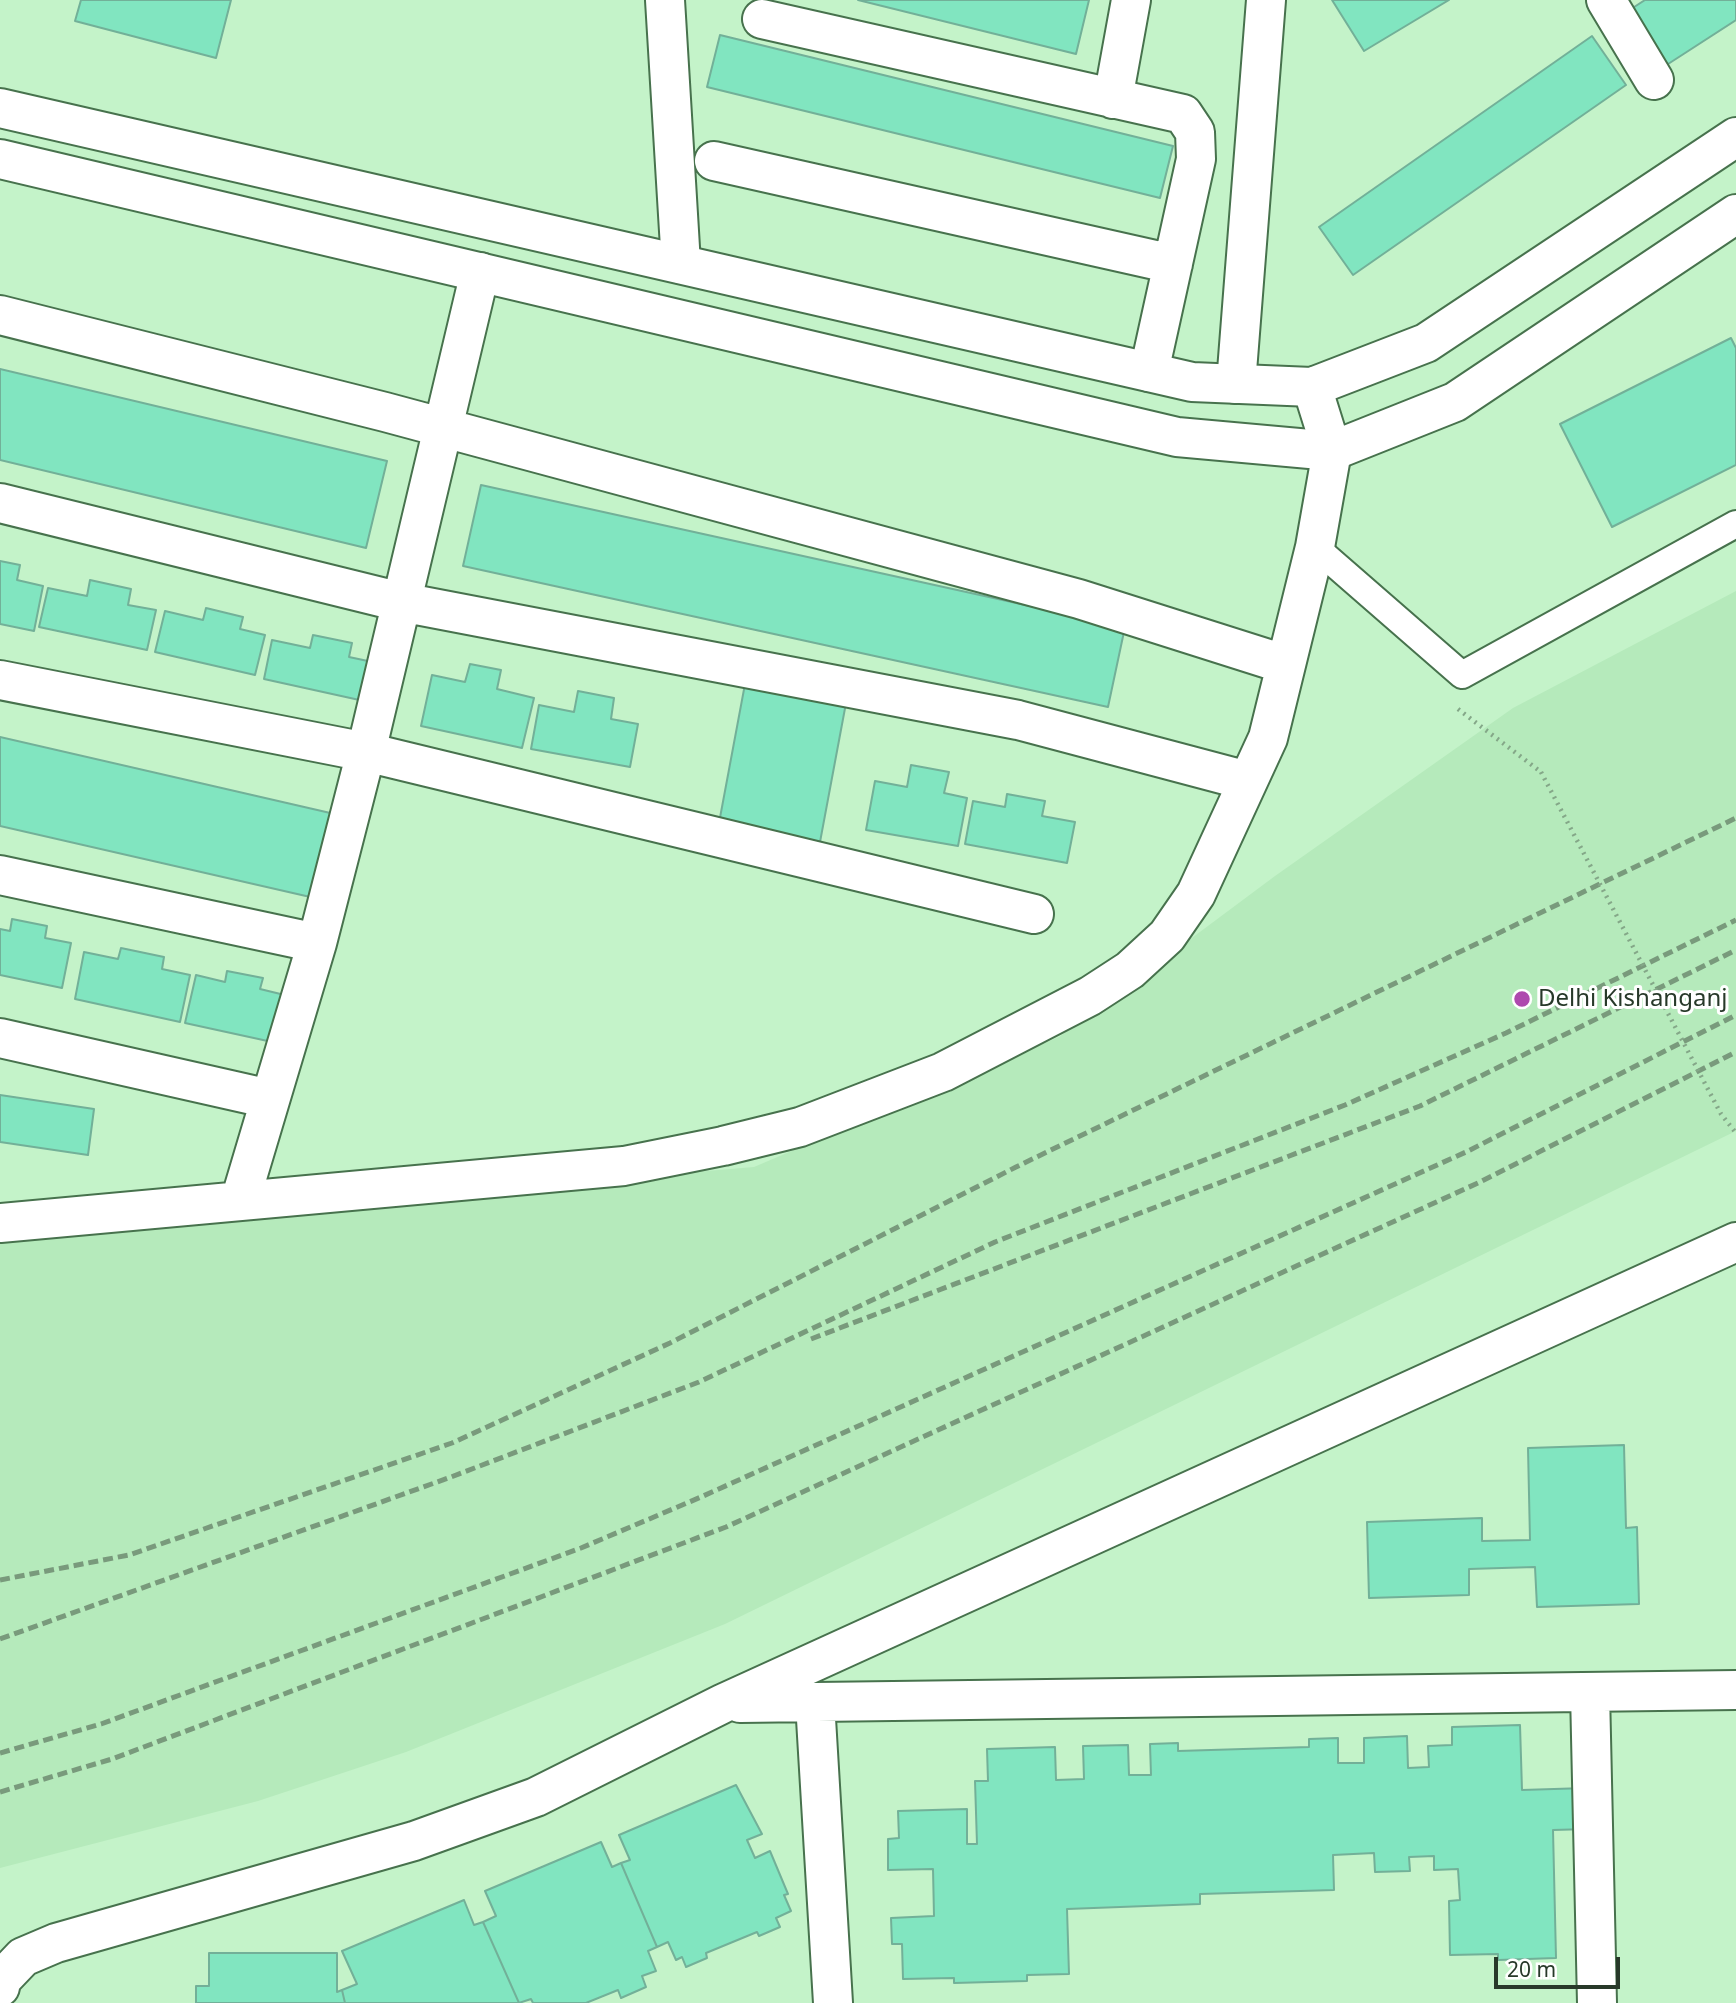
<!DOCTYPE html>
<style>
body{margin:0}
#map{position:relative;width:1736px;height:2003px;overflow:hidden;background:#c4f3c9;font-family:"Noto Sans",sans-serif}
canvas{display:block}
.scale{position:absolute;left:1494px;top:1957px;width:126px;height:32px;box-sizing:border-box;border:4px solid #273929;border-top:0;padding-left:9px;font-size:21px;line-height:24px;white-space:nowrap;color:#273929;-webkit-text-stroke:5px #fff;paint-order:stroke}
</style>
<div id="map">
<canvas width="1736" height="2003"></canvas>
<div class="scale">20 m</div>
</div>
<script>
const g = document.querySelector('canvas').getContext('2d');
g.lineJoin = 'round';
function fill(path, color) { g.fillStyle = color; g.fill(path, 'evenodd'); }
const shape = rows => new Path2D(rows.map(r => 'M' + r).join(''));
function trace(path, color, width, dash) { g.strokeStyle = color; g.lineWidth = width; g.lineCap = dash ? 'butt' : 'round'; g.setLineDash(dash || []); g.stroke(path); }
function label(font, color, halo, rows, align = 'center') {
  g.font = font + ' "Noto Sans",sans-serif'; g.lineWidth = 6; g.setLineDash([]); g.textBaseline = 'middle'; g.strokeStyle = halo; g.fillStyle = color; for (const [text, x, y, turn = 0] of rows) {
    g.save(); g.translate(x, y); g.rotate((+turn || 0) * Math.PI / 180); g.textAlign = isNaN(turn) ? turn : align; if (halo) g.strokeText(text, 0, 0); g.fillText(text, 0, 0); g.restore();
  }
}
const built = shape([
 [1736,591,1736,1131,725,1624,406,1752,258,1801,0,1868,0,1231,754,1167,1059,1037,1275,876,1513,708]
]);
const building = shape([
 [81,0,231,0,216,58,75,21,81,0],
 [858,0,1089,0,1076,54,858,0],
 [1332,0,1449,0,1364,51,1332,0],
 [1645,0,1736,0,1736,20,1665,66,1628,11,1645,0],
 [720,35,1173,146,1160,198,707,87,720,35],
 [1592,36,1626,85,1353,275,1319,227,1592,36],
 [1731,338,1736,348,1736,465,1612,527,1560,424,1731,338],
 [0,369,387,461,366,548,0,460,0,369],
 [481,485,1125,627,1108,707,463,566,481,485],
 [0,561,20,565,17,580,43,586,34,631,0,624,0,561],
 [90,580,131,589,128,605,156,610,147,650,39,627,48,588,87,596,90,580],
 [206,608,243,617,240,629,265,635,255,675,155,652,165,611,203,620,206,608],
 [313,635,352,643,349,657,382,664,373,703,264,679,272,640,310,648,313,635],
 [470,664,501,670,497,689,534,698,522,748,421,726,432,675,465,682,470,664],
 [745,684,846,703,820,842,719,823,745,684],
 [578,691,614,698,611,719,638,724,630,767,531,749,539,705,574,712,578,691],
 [0,737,339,815,319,899,0,826,0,737],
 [911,765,949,772,944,793,967,798,958,846,866,830,875,781,907,787,911,765],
 [1007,794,1045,801,1042,816,1075,822,1067,863,965,844,973,801,1005,807,1007,794],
 [12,919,47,926,45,938,71,943,62,988,0,975,0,929,10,931,12,919],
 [121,948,164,957,162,969,190,975,180,1022,75,999,84,952,118,959,121,948],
 [227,971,263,978,260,989,297,998,286,1045,185,1023,196,975,225,982,227,971],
 [0,1095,94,1109,88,1155,0,1142,0,1095],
 [1624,1445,1626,1528,1637,1527,1639,1604,1537,1607,1535,1567,1469,1569,1469,1595,1369,1598,1367,1522,1482,1518,1482,1541,1530,1540,1528,1448,1624,1445],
 [1520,1725,1522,1790,1586,1788,1588,1829,1553,1830,1556,1958,1498,1960,1498,1954,1450,1955,1449,1901,1460,1900,1458,1869,1434,1870,1434,1856,1409,1857,1410,1871,1375,1872,1374,1853,1333,1855,1334,1890,1200,1894,1200,1904,1067,1909,1069,1974,1027,1975,1027,1981,954,1983,954,1978,903,1979,902,1944,892,1944,891,1918,934,1916,933,1869,888,1870,888,1839,899,1838,898,1811,967,1809,967,1844,977,1844,975,1781,988,1781,987,1749,1055,1747,1056,1780,1084,1779,1083,1746,1128,1745,1129,1775,1151,1775,1150,1744,1178,1743,1178,1751,1309,1747,1309,1739,1338,1738,1338,1763,1364,1763,1364,1738,1407,1736,1408,1768,1429,1767,1428,1746,1452,1745,1452,1727,1520,1725],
 [736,1785,762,1834,747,1840,755,1858,770,1851,788,1894,784,1895,791,1911,776,1918,780,1927,759,1936,757,1932,706,1953,707,1958,686,1967,682,1957,676,1960,668,1942,657,1947,621,1863,630,1860,619,1835,736,1785],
 [601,1842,612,1867,621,1863,657,1947,648,1951,656,1971,642,1976,646,1987,621,1998,618,1990,586,2003,533,2003,531,1999,519,2003,483,1922,496,1916,485,1891,601,1842],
 [464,1900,474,1925,483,1922,519,2003,345,2003,342,1990,357,1984,342,1951,464,1900],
 [209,1953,337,1953,337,1992,342,1990,345,2003,196,2003,196,1986,209,1986,209,1953]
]);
const path = shape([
 [1458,709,1541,772]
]);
const service = shape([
 [1315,547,1462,675,1736,524]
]);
const minor = shape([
 [665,0,681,264],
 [1606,0,1654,80],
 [762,19,1183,114,1195,132,1196,159,1149,372],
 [1113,99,1131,0],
 [714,161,1173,264],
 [0,315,385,412,1079,599,1284,664],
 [1236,384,1266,0],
 [0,503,401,602,1018,720,1248,781],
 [0,680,366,752,1034,914],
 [0,875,317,943],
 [0,1038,270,1099],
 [240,1201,317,943,366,752,480,272],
 [0,1223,624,1166,723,1146,800,1127,943,1072,1090,996,1130,970,1167,936,1196,894,1268,738,1315,547,1332,451,1312,387],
 [1590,1692,1597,2003],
 [815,1702,833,2003],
 [740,1703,1736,1690],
 [0,1987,1,1980,23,1957,56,1943,414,1841,536,1797,724,1703,1736,1242]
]);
const tertiary = shape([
 [0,108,1192,382,1312,387,1426,343,1736,137],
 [0,159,1177,437,1332,451,1455,402,1736,214]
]);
const rail = shape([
 [811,1339,1420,1106,1736,950],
 [0,1580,129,1555,452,1443,670,1343,1016,1167,1736,818],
 [0,1639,451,1477,699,1382,995,1242,1345,1105,1506,1033,1736,920],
 [0,1753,101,1724,581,1548,701,1497,1466,1152,1736,1015],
 [0,1792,112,1759,726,1527,1480,1182,1736,1052]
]);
const pathBridge = shape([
 [1541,772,1721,1114,1736,1133]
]);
const markers = [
 [1522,999,9,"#ae49ae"]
];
const poiNames = [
 ["Delhi Kishanganj",1538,999]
];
fill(built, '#b5eabb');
fill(building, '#81e5c0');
trace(building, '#72b098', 2);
trace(service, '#47724d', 30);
trace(minor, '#47724d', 42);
trace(tertiary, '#47724d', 42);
trace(path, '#84a788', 4.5, [2, 5]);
trace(service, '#fff', 26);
trace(minor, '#fff', 38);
trace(tertiary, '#fff', 38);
trace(rail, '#799a7c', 5, [10, 5]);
trace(pathBridge, '#84a788', 4.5, [2, 5]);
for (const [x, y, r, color] of markers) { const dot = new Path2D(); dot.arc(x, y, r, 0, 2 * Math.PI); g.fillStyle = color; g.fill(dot); trace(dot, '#fff', 2.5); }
label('24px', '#273929', '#fff', poiNames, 'left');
</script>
